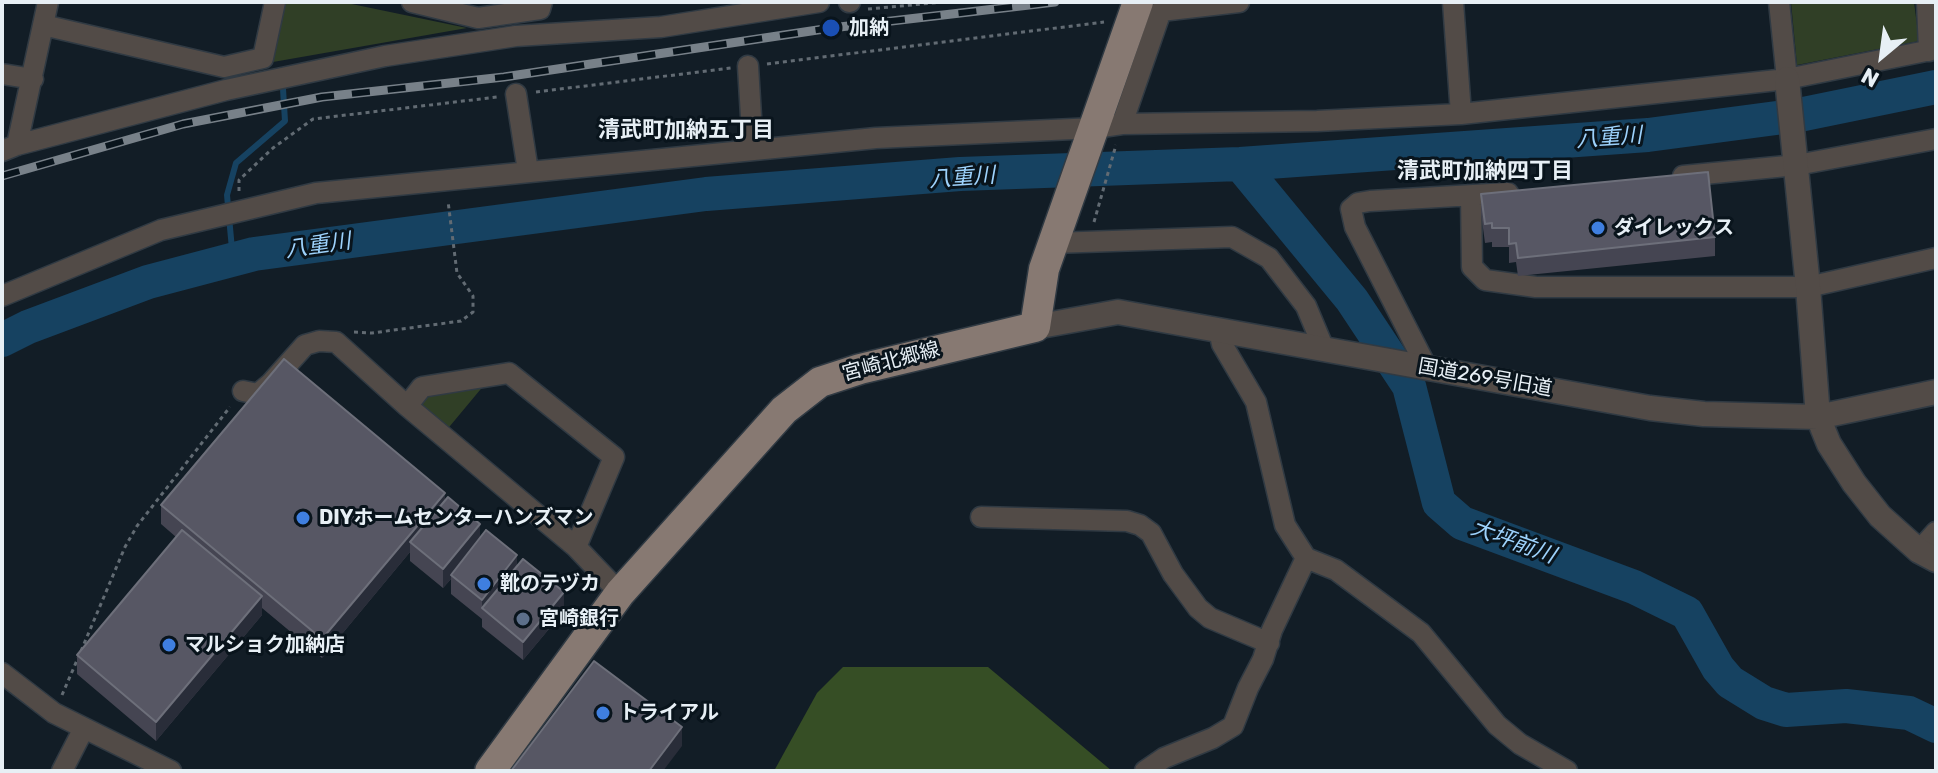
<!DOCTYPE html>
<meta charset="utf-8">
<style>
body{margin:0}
#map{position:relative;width:1938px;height:773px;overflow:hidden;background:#121d26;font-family:Rubik,sans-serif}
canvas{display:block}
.frame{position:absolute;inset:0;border:4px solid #e7eff5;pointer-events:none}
.north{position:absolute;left:1842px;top:16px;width:80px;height:80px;-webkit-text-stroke:6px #09141c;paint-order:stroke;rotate:209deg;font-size:22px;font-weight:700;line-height:32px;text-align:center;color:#e7eff5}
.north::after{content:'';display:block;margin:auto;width:28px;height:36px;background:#e7eff5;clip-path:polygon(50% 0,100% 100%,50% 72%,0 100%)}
</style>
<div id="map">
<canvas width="1938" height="773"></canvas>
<div class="frame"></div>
<div class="north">N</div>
</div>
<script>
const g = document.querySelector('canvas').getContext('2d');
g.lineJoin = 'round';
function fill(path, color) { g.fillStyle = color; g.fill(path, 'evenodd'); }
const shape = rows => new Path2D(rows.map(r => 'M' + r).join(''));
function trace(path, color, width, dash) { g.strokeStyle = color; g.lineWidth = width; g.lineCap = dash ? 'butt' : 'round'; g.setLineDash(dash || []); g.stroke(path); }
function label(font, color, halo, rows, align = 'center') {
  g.font = font + ' Rubik,"Noto Sans JP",sans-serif'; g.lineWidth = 6; g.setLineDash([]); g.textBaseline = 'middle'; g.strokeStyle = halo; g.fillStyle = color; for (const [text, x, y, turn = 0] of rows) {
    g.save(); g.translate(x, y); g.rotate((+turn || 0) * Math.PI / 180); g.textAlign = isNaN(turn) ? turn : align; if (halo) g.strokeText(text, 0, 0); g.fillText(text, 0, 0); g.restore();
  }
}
const green = shape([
 [284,2,342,2,467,28,273,62],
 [1791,2,1914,2,1919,41,1797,65],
 [485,384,445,432,422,411,421,400,429,394]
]);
const forest = shape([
 [843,667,988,667,1112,771,774,771,817,693]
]);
const stream = shape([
 [233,260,227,195,236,163,285,121,283,89]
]);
const river = shape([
 [1240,164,1352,300,1409,386,1439,503,1462,523,1634,587,1687,613,1718,668,1730,682,1764,703,1786,710,1846,706,1909,713,1936,726],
 [2,340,28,327,148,282,254,254,706,194,960,174,1240,164,1648,135,1799,115,1936,87]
]);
const path = shape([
 [868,9,944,2],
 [767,64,1104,22],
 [536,92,731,68],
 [239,191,239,180,273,148,313,119,497,97],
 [1094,222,1116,145],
 [354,332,372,333,461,321,473,312,473,296,457,273,448,201],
 [81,651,125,547,137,526,230,407],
 [62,695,78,658]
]);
const minor = shape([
 [412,2,478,18,540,9,542,2],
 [849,2,850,2],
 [1453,2,1461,114],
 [1779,2,1787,79],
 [1927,2,1929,51],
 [43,25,224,67,263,58,275,2],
 [748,66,753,150],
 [2,74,33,79],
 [516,94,528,171],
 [1122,124,1161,11,1239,2],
 [17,145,48,2],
 [2,151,17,145,226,90,385,56,516,36,661,27,819,2],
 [1683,176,1797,165,1936,139],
 [1471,196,1472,267,1485,280,1536,287,1808,287,1936,258],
 [1053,243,1232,237,1269,258,1306,306,1324,349],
 [2,296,161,230,316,193,876,138,1095,128,1122,124,1317,121,1461,114,1787,79,1936,49],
 [1219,331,1222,344,1256,402,1285,525,1306,558,1336,570,1421,633,1497,725,1520,744,1567,771],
 [1427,368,1355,227,1351,209,1358,203,1370,201,1508,193],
 [243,391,258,394,271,383,305,345,319,341,336,342,407,406,576,547,620,593],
 [407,406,422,387,509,373,614,457,576,547],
 [981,517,1127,521,1140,525,1151,533,1173,574,1198,608,1210,618,1269,643],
 [1919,551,1936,532],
 [2,673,54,713,171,771],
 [62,771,83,730],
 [1145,771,1164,758,1213,738,1233,726,1248,688,1263,659,1272,630,1306,558]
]);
const tertiary = shape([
 [1787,79,1808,287,1818,417,1829,444,1854,483,1880,516,1919,551,1936,560],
 [1035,327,1118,312,1650,408,1704,414,1818,417,1936,392]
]);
const primary = shape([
 [490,771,620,593,784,410,820,382,860,369,1035,327,1044,269,1138,2]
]);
const rail = shape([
 [2,176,183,124,322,97,504,77,831,28,1055,2]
]);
const wall = shape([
 [1481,194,1715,237,1715,256,1518,276,1516,262,1509,263,1509,247,1492,247,1492,242,1485,243,1481,213],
 [445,501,480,538,517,566,564,611,523,660,482,627,482,618,482,619,451,594,451,579,443,588,410,561,410,552,322,658,262,608,262,615,156,741,77,674,77,655,176,537,161,524,161,505]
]);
const shadedWall = shape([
 [445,493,445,512,410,542,410,552,322,658,322,639],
 [480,524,480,543,451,575,451,579,443,588,443,569],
 [517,555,517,574,482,608,482,619,482,600],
 [564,592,564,611,523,660,523,642],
 [262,596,262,615,156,741,156,722],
 [682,727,682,746,663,771,649,771]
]);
const building = shape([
 [1708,172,1715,237,1518,258,1516,243,1509,244,1509,228,1492,228,1492,223,1485,224,1481,194,1708,172],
 [284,359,445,493,322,639,161,505,284,359],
 [448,497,480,524,443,569,410,542,448,497],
 [182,530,262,596,156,722,77,655,182,530],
 [486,530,517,555,482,600,451,575,486,530],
 [523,559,564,592,523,642,482,608,523,559],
 [594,661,682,727,649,771,511,771,594,661]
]);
const markers = [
 [831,28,10,"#1a4fb4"],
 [1598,228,8,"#3f7fe0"],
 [303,518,8,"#3f7fe0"],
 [484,584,8,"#3f7fe0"],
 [523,619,8,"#5c6f8a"],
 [169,645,8,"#3f7fe0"],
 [603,713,8,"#3f7fe0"]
];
const poiNames = [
 ["加納",849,28],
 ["ダイレックス",1614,228],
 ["DIYホームセンターハンズマン",319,518],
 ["靴のテヅカ",500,584],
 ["宮崎銀行",539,619],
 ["マルショク加納店",185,645],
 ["トライアル",619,713]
];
const streetNames = [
 ["宮崎北郷線",891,362,-15],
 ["国道269号旧道",1485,378,10]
];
const neighbourhoodNames = [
 ["清武町加納五丁目",686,131],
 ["清武町加納四丁目",1485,172]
];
const waterNames = [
 ["八重川",1609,138,-4],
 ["八重川",962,178,-4],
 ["八重川",318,246,-8],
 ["大坪前川",1513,542,20]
];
fill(green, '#303f26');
fill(forest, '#364e25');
trace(stream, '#164261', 6);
trace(river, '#164261', 34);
trace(minor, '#303a43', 23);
trace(tertiary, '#303a43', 27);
trace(primary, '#303a43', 33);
trace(path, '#626b73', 3, [4, 4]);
trace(minor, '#524b47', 20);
trace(tertiary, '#524b47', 24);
trace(primary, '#877972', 30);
trace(rail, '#788189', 9);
trace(rail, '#09141c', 6, [18]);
fill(wall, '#454552');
fill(shadedWall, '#292d39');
fill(building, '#575764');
trace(building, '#6d6f7a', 2);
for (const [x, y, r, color] of markers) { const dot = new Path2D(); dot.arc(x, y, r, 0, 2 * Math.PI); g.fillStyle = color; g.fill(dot); trace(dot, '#09141c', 3); }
label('bold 20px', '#e7eff5', '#09141c', poiNames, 'left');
label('20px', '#e7eff5', '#09141c', streetNames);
label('bold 22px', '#e7eff5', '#09141c', neighbourhoodNames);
label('italic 22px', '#9dd2fc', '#09141c', waterNames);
</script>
